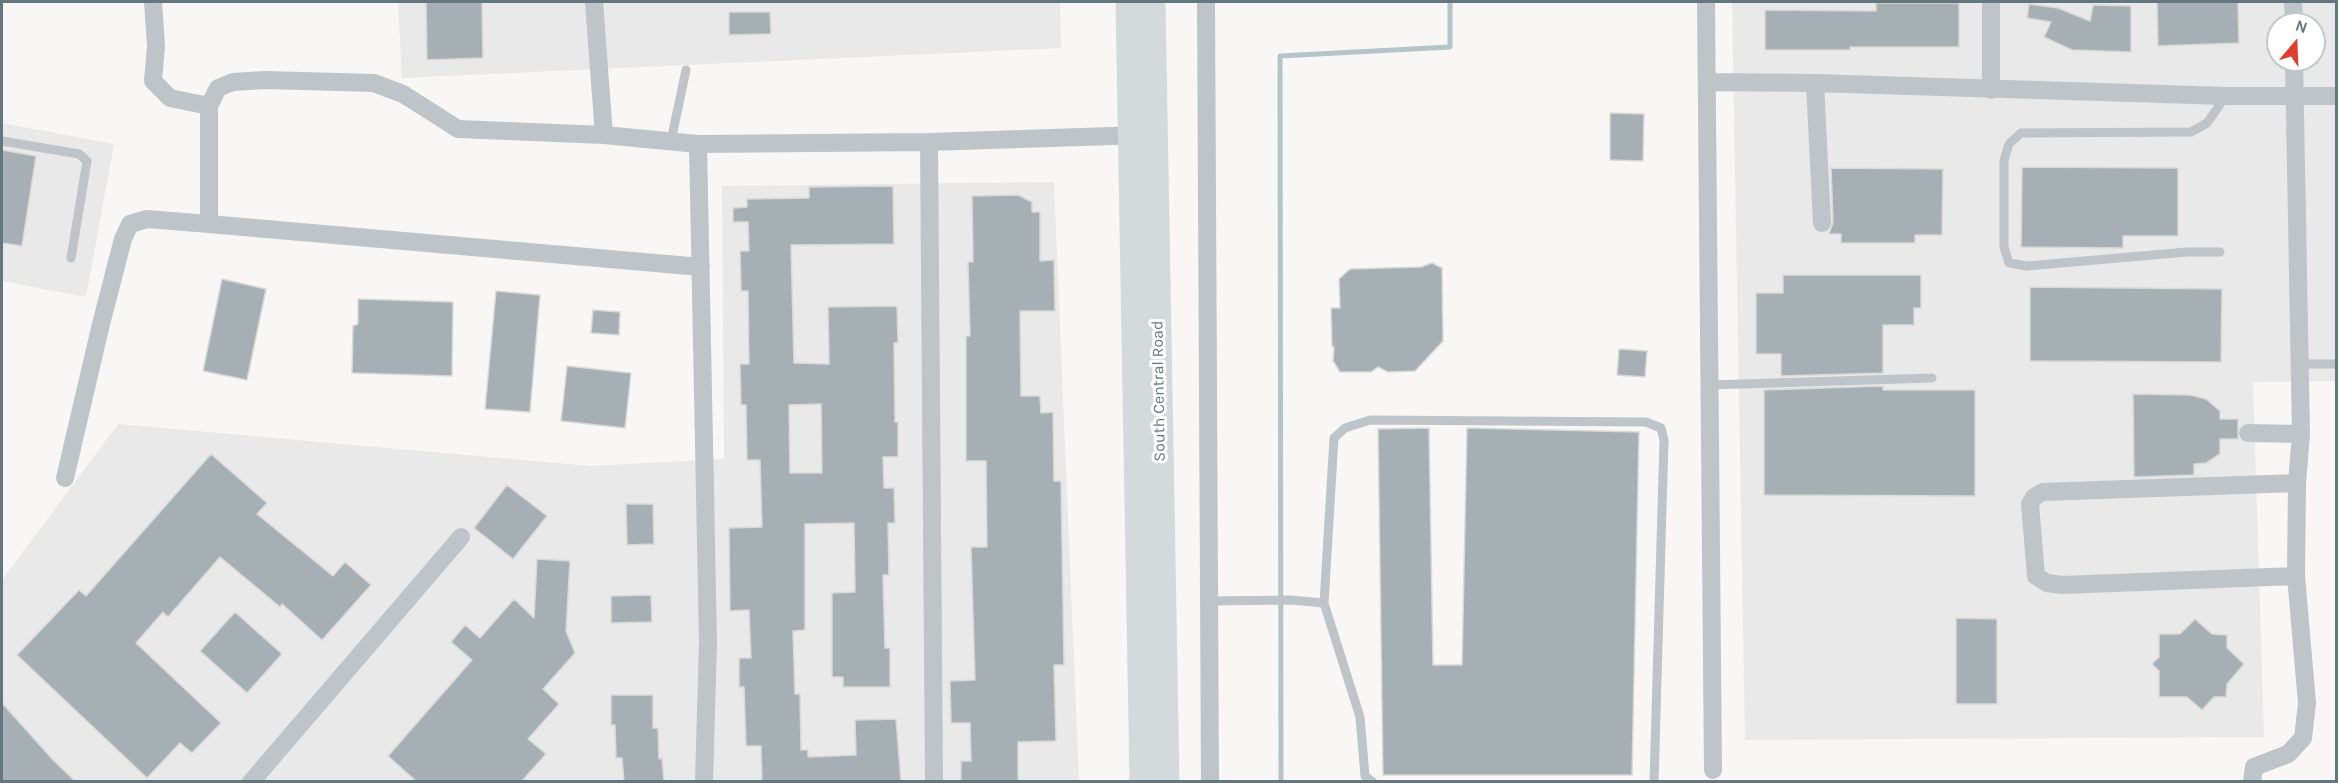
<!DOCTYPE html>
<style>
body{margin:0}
#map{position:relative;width:2338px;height:783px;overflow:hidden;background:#f8f7f5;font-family:Karla,sans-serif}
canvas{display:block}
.frame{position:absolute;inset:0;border:3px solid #64777f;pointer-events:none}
.north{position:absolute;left:2266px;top:12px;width:60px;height:60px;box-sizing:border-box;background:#fff;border:2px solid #c1c9cc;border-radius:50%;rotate:19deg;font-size:16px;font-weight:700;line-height:24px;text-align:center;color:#64777f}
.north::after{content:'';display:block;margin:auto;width:21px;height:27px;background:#de3f2f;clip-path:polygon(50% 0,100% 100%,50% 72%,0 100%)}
</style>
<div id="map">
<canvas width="2338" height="783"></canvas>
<div class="frame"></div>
<div class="north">N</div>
</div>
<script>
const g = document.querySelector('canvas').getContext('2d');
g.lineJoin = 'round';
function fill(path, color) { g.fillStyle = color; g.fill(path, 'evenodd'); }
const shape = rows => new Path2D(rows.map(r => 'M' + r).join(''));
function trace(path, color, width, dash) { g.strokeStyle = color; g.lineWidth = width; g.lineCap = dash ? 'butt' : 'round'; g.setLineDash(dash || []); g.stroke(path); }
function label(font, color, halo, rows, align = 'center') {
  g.font = font + ' Karla,sans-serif'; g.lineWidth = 6; g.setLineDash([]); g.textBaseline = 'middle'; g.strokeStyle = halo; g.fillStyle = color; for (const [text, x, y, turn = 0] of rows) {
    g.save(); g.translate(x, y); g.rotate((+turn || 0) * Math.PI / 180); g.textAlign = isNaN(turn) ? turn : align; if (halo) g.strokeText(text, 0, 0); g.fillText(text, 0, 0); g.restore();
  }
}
const built = shape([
 [398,2,1060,2,1061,48,402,78],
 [1732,2,2336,2,2336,381,2253,382,2264,737,1745,740],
 [2278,24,2314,24,2314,60,2278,60],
 [2,123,114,144,86,297,2,281],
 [1054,182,1079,781,2,781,2,580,118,424,590,466,724,459,722,186]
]);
const stream = shape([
 [1281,782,1280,56,1450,47,1450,2]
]);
const building = shape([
 [426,2,482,2,483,58,427,60,426,2],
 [2157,2,2238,2,2239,43,2158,46,2157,2],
 [1876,3,1959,3,1959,47,1850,47,1850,50,1765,50,1765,10,1876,11,1876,3],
 [2029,4,2058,8,2090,21,2093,5,2131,6,2131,52,2072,50,2044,37,2051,22,2027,18,2029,4],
 [729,12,770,12,771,34,729,35,729,12],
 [1610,113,1644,114,1643,161,1610,160,1610,113],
 [2,150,36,156,22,246,2,243,2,150],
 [2022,167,2178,168,2178,236,2123,236,2123,248,2021,247,2022,167],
 [1831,168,1943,169,1942,235,1915,235,1915,243,1841,243,1841,234,1829,234,1833,222,1831,168],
 [893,186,894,244,791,245,794,363,829,364,828,307,897,306,898,343,894,343,895,422,898,422,898,457,883,457,884,488,894,488,895,523,888,523,889,575,883,575,885,648,890,648,890,687,843,687,843,677,832,677,832,593,855,592,854,523,805,524,805,630,793,631,795,694,800,694,801,750,808,750,808,757,856,755,855,720,896,719,901,782,762,782,761,746,746,746,744,687,739,687,739,658,751,658,749,610,730,611,729,528,762,527,760,460,747,460,746,405,741,405,740,364,749,364,748,291,741,291,740,251,749,251,748,222,733,222,733,208,747,207,747,199,809,198,809,187,893,186],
 [821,404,822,473,790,473,789,405,821,404],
 [1018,195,1032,202,1032,212,1040,212,1040,261,1054,260,1055,311,1020,311,1021,396,1040,396,1041,413,1053,412,1054,481,1061,481,1064,665,1054,665,1056,741,1018,742,1018,782,961,782,961,761,971,761,970,723,951,723,950,681,975,680,971,547,987,547,986,461,966,461,966,336,970,336,968,262,973,262,972,196,1018,195],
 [1432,263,1442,268,1443,341,1415,371,1388,372,1378,367,1371,372,1340,372,1333,361,1334,347,1332,346,1331,308,1340,308,1339,279,1350,269,1421,267,1432,263],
 [1783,275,1921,275,1921,308,1914,308,1914,325,1883,325,1883,373,1781,376,1781,354,1756,354,1756,293,1783,293,1783,275],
 [222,279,266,289,247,380,203,371,222,279],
 [2030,287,2222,289,2221,362,2030,361,2030,287],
 [496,291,540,295,530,412,485,409,496,291],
 [358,299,453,302,452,376,352,373,353,326,358,324,358,299],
 [593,310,620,312,619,335,591,333,593,310],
 [1619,349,1647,351,1645,377,1617,375,1619,349],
 [567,366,631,373,625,428,561,421,567,366],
 [1883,386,1883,390,1975,390,1975,496,1764,495,1764,390,1883,386],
 [2133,394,2190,395,2206,399,2220,411,2220,419,2238,419,2238,439,2220,439,2220,454,2206,463,2194,464,2194,475,2134,477,2133,394],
 [1429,428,1433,665,1462,665,1467,428,1639,432,1632,775,1383,775,1378,429,1429,428],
 [211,454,267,503,257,514,333,576,345,562,371,585,322,640,282,604,280,607,220,557,168,617,163,612,136,643,221,723,192,753,180,743,147,778,17,655,79,590,86,596,211,454],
 [507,485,547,516,513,559,474,528,507,485],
 [626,504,653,504,654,544,627,545,626,504],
 [537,559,570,561,566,631,575,653,543,689,559,704,528,739,546,754,521,782,417,782,388,756,472,660,451,642,465,625,480,638,514,599,534,618,537,559],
 [651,595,652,622,611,623,611,596,651,595],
 [235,612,282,654,247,693,200,651,235,612],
 [1956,618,1997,619,1997,704,1956,704,1956,618],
 [2195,619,2212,634,2227,635,2227,648,2244,664,2227,684,2226,697,2214,697,2202,710,2187,697,2159,697,2159,671,2152,664,2159,657,2159,634,2180,634,2195,619],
 [611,695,653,695,653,728,658,728,659,759,662,758,664,782,624,782,622,758,616,758,615,725,611,725,611,695],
 [2,703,54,761,76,782,2,782,2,703]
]);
const service = shape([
 [2,141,79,154,87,161,71,258],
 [671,141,686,70],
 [2220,252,2187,252,2027,266,2009,263,2004,247,2004,160,2009,144,2021,133,2191,132,2207,123,2226,96],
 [2299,364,2336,364],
 [1710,385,1932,378],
 [1209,601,1290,600,1324,603],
 [1373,782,1365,776,1360,717,1324,603,1334,438,1345,428,1370,420,1646,422,1661,428,1664,440,1654,782]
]);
const minor = shape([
 [153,2,156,46,153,81,170,98,209,106],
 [594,2,604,135,698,144,929,142,1143,135],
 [1206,2,1210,782],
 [1706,2,1713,770],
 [2293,2,2294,24],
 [1707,82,1815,83,2226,96,2336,96],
 [1815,83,1822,223],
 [1991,90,1991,2],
 [929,142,934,782],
 [698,144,708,642,704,782],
 [209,224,701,267],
 [2248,433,2301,434],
 [65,478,101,324,123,239,130,224,147,219,209,224,209,106,218,88,233,82,265,80,374,83,403,94,458,129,604,135],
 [2296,576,2062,585,2047,583,2036,576,2030,504,2034,497,2043,492,2297,483],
 [251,782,461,537],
 [2252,782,2254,767,2288,754,2303,738,2307,703,2296,576,2297,483,2301,434,2294,60]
]);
const secondary = shape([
 [1129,2,1143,782],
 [1152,2,1166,782]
]);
const streetNames = [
 ["South Central Road",1159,391,-91]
];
fill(built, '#e8e9e8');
trace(stream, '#b5c4c6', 5);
fill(building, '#a6b0b4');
trace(building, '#d9d9d7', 1.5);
trace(service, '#bec4c7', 9);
trace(minor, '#bec4c7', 18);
trace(secondary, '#d4d9db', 27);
label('16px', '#64777f', '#fff', streetNames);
</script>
